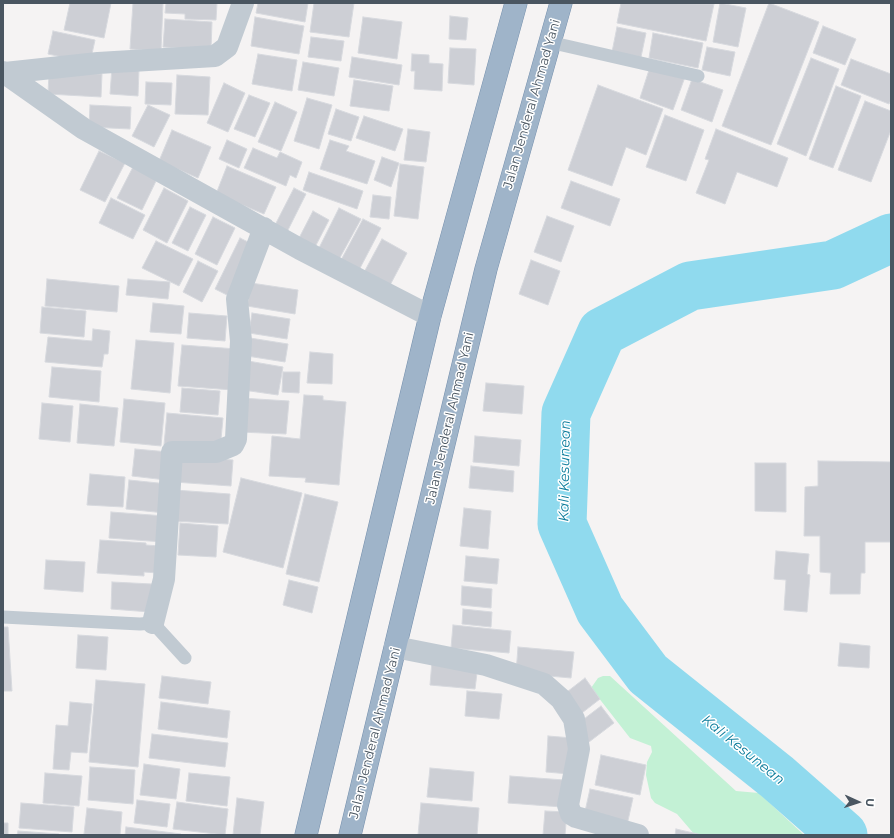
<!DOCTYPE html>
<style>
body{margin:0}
#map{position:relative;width:894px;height:838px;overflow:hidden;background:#f5f3f3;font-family:Montserrat,sans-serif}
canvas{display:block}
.frame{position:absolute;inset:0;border:4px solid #4a5661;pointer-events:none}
.north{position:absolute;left:838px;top:782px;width:40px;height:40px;-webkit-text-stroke:3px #fff;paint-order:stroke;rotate:93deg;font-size:11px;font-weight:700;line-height:16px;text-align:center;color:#4a5661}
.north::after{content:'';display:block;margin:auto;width:14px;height:18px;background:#4a5661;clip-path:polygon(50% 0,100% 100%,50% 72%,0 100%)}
</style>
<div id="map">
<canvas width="894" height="838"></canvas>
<div class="frame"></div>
<div class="north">U</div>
</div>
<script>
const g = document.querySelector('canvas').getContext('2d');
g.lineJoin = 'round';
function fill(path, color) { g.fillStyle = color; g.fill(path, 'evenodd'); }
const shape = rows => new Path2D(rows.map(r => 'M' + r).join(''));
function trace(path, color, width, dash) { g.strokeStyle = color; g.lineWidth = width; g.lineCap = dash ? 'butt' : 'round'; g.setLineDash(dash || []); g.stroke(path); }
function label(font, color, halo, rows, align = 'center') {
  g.font = font + ' Montserrat,sans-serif'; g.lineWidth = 3; g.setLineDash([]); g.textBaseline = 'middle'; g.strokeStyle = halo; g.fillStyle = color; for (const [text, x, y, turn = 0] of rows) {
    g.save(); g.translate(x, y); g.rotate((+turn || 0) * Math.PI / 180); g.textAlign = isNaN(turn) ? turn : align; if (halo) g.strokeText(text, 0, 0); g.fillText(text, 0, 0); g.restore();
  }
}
const green = shape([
 [603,676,610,676,736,791,759,793,804,835,695,835,677,814,655,803,651,798,646,775,647,762,652,752,651,746,630,738,591,688,598,678]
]);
const river = shape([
 [843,835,777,777,648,674,600,610,562,524,566,413,602,332,690,286,833,265,891,238]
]);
const building = shape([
 [70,3,111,3,104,38,64,30,70,3],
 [133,3,163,3,161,51,130,49,133,3],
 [166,3,217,3,216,20,185,19,185,14,165,13,166,3],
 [258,3,308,3,305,22,256,13,258,3],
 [314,3,354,3,349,37,310,32,314,3],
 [621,3,714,4,706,41,617,23,621,3],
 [720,3,746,8,738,47,713,42,720,3],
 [769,3,819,22,771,145,722,126,769,3],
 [450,16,468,18,466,40,449,39,450,16],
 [255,17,304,26,299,54,251,46,255,17],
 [363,17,402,22,397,59,358,53,363,17],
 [165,19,212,22,211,50,163,47,165,19],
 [823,26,856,39,845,65,813,53,823,26],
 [617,27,646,33,641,57,612,52,617,27],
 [53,31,95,40,90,63,48,54,53,31],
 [653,33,703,43,698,68,649,58,653,33],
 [311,37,344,41,341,61,308,57,311,37],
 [707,47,735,52,730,76,702,70,707,47],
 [450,48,476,49,474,85,448,83,450,48],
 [258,54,297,60,292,91,252,84,258,54],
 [412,54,429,55,429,63,443,64,442,91,414,89,415,71,411,71,412,54],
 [352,57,402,65,399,85,349,77,352,57],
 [811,58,839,69,806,156,777,144,811,58],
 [851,59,891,74,891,100,889,104,841,85,851,59],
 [303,62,339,68,334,96,298,90,303,62],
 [112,67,139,69,138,96,110,94,112,67],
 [649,70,685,77,673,110,640,98,649,70],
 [49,72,102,74,101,97,48,94,49,72],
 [177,75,210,77,208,115,175,114,177,75],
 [692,79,723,90,712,122,681,110,692,79],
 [354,80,393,86,389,111,350,106,354,80],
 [146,82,172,83,171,105,145,104,146,82],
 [224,83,245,93,228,132,207,123,224,83],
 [598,85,663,109,646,155,626,147,612,186,568,170,598,85],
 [836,86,861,96,833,168,809,159,836,86],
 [249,95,270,103,255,137,234,129,249,95],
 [307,98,332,105,319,149,294,141,307,98],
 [865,101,891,111,891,130,871,182,838,170,865,101],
 [275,102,297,112,281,151,258,142,275,102],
 [90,105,131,107,130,129,89,127,90,105],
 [148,105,170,115,154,147,132,136,148,105],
 [336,109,359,117,351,141,328,134,336,109],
 [665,115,704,130,686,181,646,167,665,115],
 [364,116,403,129,395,151,356,138,364,116],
 [408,129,430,132,426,162,404,160,408,129],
 [716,129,788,158,777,187,737,172,725,204,696,193,709,160,705,159,716,129],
 [172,130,211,147,198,178,159,161,172,130],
 [227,140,247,149,239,168,219,159,227,140],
 [330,140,349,146,346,151,375,161,367,184,320,169,330,140],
 [253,148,277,158,280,152,302,162,296,178,290,175,286,186,244,168,253,148],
 [99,151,125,163,105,202,80,190,99,151],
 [382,157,399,163,391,187,374,180,382,157],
 [400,164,424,167,418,219,394,216,400,164],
 [227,166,276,187,264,214,216,194,227,166],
 [133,167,157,179,142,210,117,198,133,167],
 [309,172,363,191,357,209,303,190,309,172],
 [571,181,620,199,610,226,561,208,571,181],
 [164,188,188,201,167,243,143,230,164,188],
 [294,188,306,194,285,236,273,229,294,188],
 [373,195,391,197,389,219,370,217,373,195],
 [111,198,145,215,133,239,99,223,111,198],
 [190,207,206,215,188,251,172,243,190,207],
 [339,208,361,219,337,263,317,252,339,208],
 [313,211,329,220,313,251,297,242,313,211],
 [547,216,574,226,561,262,534,252,547,216],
 [213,217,235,228,217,265,195,254,213,217],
 [363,219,381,228,358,272,340,262,363,219],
 [240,238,254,245,229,296,215,289,240,238],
 [382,239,407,253,388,289,362,276,382,239],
 [156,241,193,259,179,286,142,268,156,241],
 [531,260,560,271,548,305,519,294,531,260],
 [198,261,218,271,202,302,183,292,198,261],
 [47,279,119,286,117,312,45,306,47,279],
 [128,279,170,282,168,299,126,295,128,279],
 [251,283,298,290,295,314,247,306,251,283],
 [153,303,184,306,181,334,150,332,153,303],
 [42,307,86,311,84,337,40,333,42,307],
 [189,313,227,316,225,341,187,338,189,313],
 [252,313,290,319,287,339,249,333,252,313],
 [93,329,110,331,108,354,104,354,102,367,45,362,48,337,92,341,93,329],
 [250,338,288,344,285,362,247,356,250,338],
 [136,340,174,343,170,393,131,389,136,340],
 [182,345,237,349,233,390,178,386,182,345],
 [310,352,333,354,332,384,307,383,310,352],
 [248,361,283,367,278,395,243,390,248,361],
 [52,367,101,371,99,402,49,397,52,367],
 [283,372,300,372,299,393,282,392,283,372],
 [486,383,524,386,522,414,483,411,486,383],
 [182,388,220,391,218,415,180,412,182,388],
 [304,395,323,396,323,400,346,402,339,485,305,482,306,478,269,476,272,436,300,439,304,395],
 [241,398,289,401,286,434,239,432,241,398],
 [124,399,165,403,161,446,120,442,124,399],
 [42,403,73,406,70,442,39,439,42,403],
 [80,404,118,408,114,446,77,443,80,404],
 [167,413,223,418,220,450,164,445,167,413],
 [475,436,521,440,519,466,473,462,475,436],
 [135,449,169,452,166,480,132,476,135,449],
 [176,456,233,460,231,486,174,482,176,456],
 [818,461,891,462,891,542,865,542,865,573,861,573,860,594,830,594,831,573,820,572,820,536,804,536,805,487,818,486,818,461],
 [755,463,786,463,786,512,755,511,755,463],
 [471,466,514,471,513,492,469,488,471,466],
 [90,474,125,477,123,507,87,505,90,474],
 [241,478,302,493,283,568,223,552,241,478],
 [129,480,168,484,165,513,126,509,129,480],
 [175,490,230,494,228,524,173,521,175,490],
 [305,494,338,502,319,582,286,574,305,494],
 [464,508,491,511,488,549,460,546,464,508],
 [111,512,165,516,163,542,109,538,111,512],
 [180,523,218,526,216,557,178,555,180,523],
 [100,540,146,543,146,545,160,546,158,573,144,572,144,576,97,573,100,540],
 [776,551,809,554,807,574,810,575,807,612,784,610,786,580,774,579,776,551],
 [466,556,499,559,497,584,464,581,466,556],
 [46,560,85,562,83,592,44,589,46,560],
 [289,580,318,587,312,613,283,605,289,580],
 [112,582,152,584,150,612,111,609,112,582],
 [462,586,492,589,491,608,461,605,462,586],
 [463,609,492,612,491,627,462,624,463,609],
 [453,625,511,631,509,653,451,648,453,625],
 [3,627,8,627,12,691,3,691,3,627],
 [78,635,108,637,106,670,76,668,78,635],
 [840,643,870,646,869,668,838,666,840,643],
 [518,647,574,652,571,678,516,673,518,647],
 [432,661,478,665,475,689,430,685,432,661],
 [162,676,211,682,208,704,159,698,162,676],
 [585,678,600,699,578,716,563,695,585,678],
 [96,680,145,684,138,767,89,762,96,680],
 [467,691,502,694,499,719,465,716,467,691],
 [70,702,92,704,87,753,71,752,69,770,53,769,56,725,68,726,70,702],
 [161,702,230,711,227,738,158,729,161,702],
 [601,706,614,723,589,742,576,725,601,706],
 [152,734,228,743,225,767,149,758,152,734],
 [548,736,572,738,569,774,546,772,548,736],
 [601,755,646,765,640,795,595,785,601,755],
 [144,764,180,769,176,799,140,795,144,764],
 [90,767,135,770,133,804,88,800,90,767],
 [430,768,474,772,472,801,427,797,430,768],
 [45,773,82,776,79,806,43,803,45,773],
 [189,773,230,777,227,806,186,801,189,773],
 [510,776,564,780,562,807,508,803,510,776],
 [590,789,633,798,627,825,584,816,590,789],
 [237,798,264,802,260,835,233,835,237,798],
 [137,800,170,804,167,827,134,823,137,800],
 [177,802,228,809,225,835,173,829,177,802],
 [21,803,74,807,72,832,19,828,21,803],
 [421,803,479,808,477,835,418,835,421,803],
 [87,808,122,812,120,835,84,834,87,808],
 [545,811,567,812,565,835,543,835,545,811],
 [3,823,8,823,8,835,3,835,3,823],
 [126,827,181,834,181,835,125,835,126,827],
 [676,829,702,835,675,835,676,829],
 [18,831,59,834,59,835,17,835,18,831]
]);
const service = shape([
 [549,42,698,76],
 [3,617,140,624,153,623,185,658]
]);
const minor = shape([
 [3,72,84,129,300,249,430,316],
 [5,73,98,63,215,56,227,47,243,3],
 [153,623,164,579,172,452,216,452,233,445,236,439,241,341,237,299,264,228],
 [395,647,486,665,544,684,561,699,574,719,579,749,568,805,571,814,576,817,638,835]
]);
const trunk = shape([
 [306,835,430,316,516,3],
 [350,835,486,269,561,3]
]);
const streetNames = [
 ["Jalan Jenderal Ahmad Yani",532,104,-74],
 ["Jalan Jenderal Ahmad Yani",450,418,-77],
 ["Jalan Jenderal Ahmad Yani",375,733,-76]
];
const waterNames = [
 ["Kali Kesunean",565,471,-89],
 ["Kali Kesunean",743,750,39]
];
fill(green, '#c3f1d5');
trace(river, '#90daee', 49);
fill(building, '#cdcfd5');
trace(building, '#d7d9de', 1);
trace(trunk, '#7690ad', 23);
trace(service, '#c1cad2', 13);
trace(minor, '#c1cad2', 22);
trace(trunk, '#9fb4c9', 22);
label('13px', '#4a5661', '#fff', streetNames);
label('italic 14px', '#0c7c9b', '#fff', waterNames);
</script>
